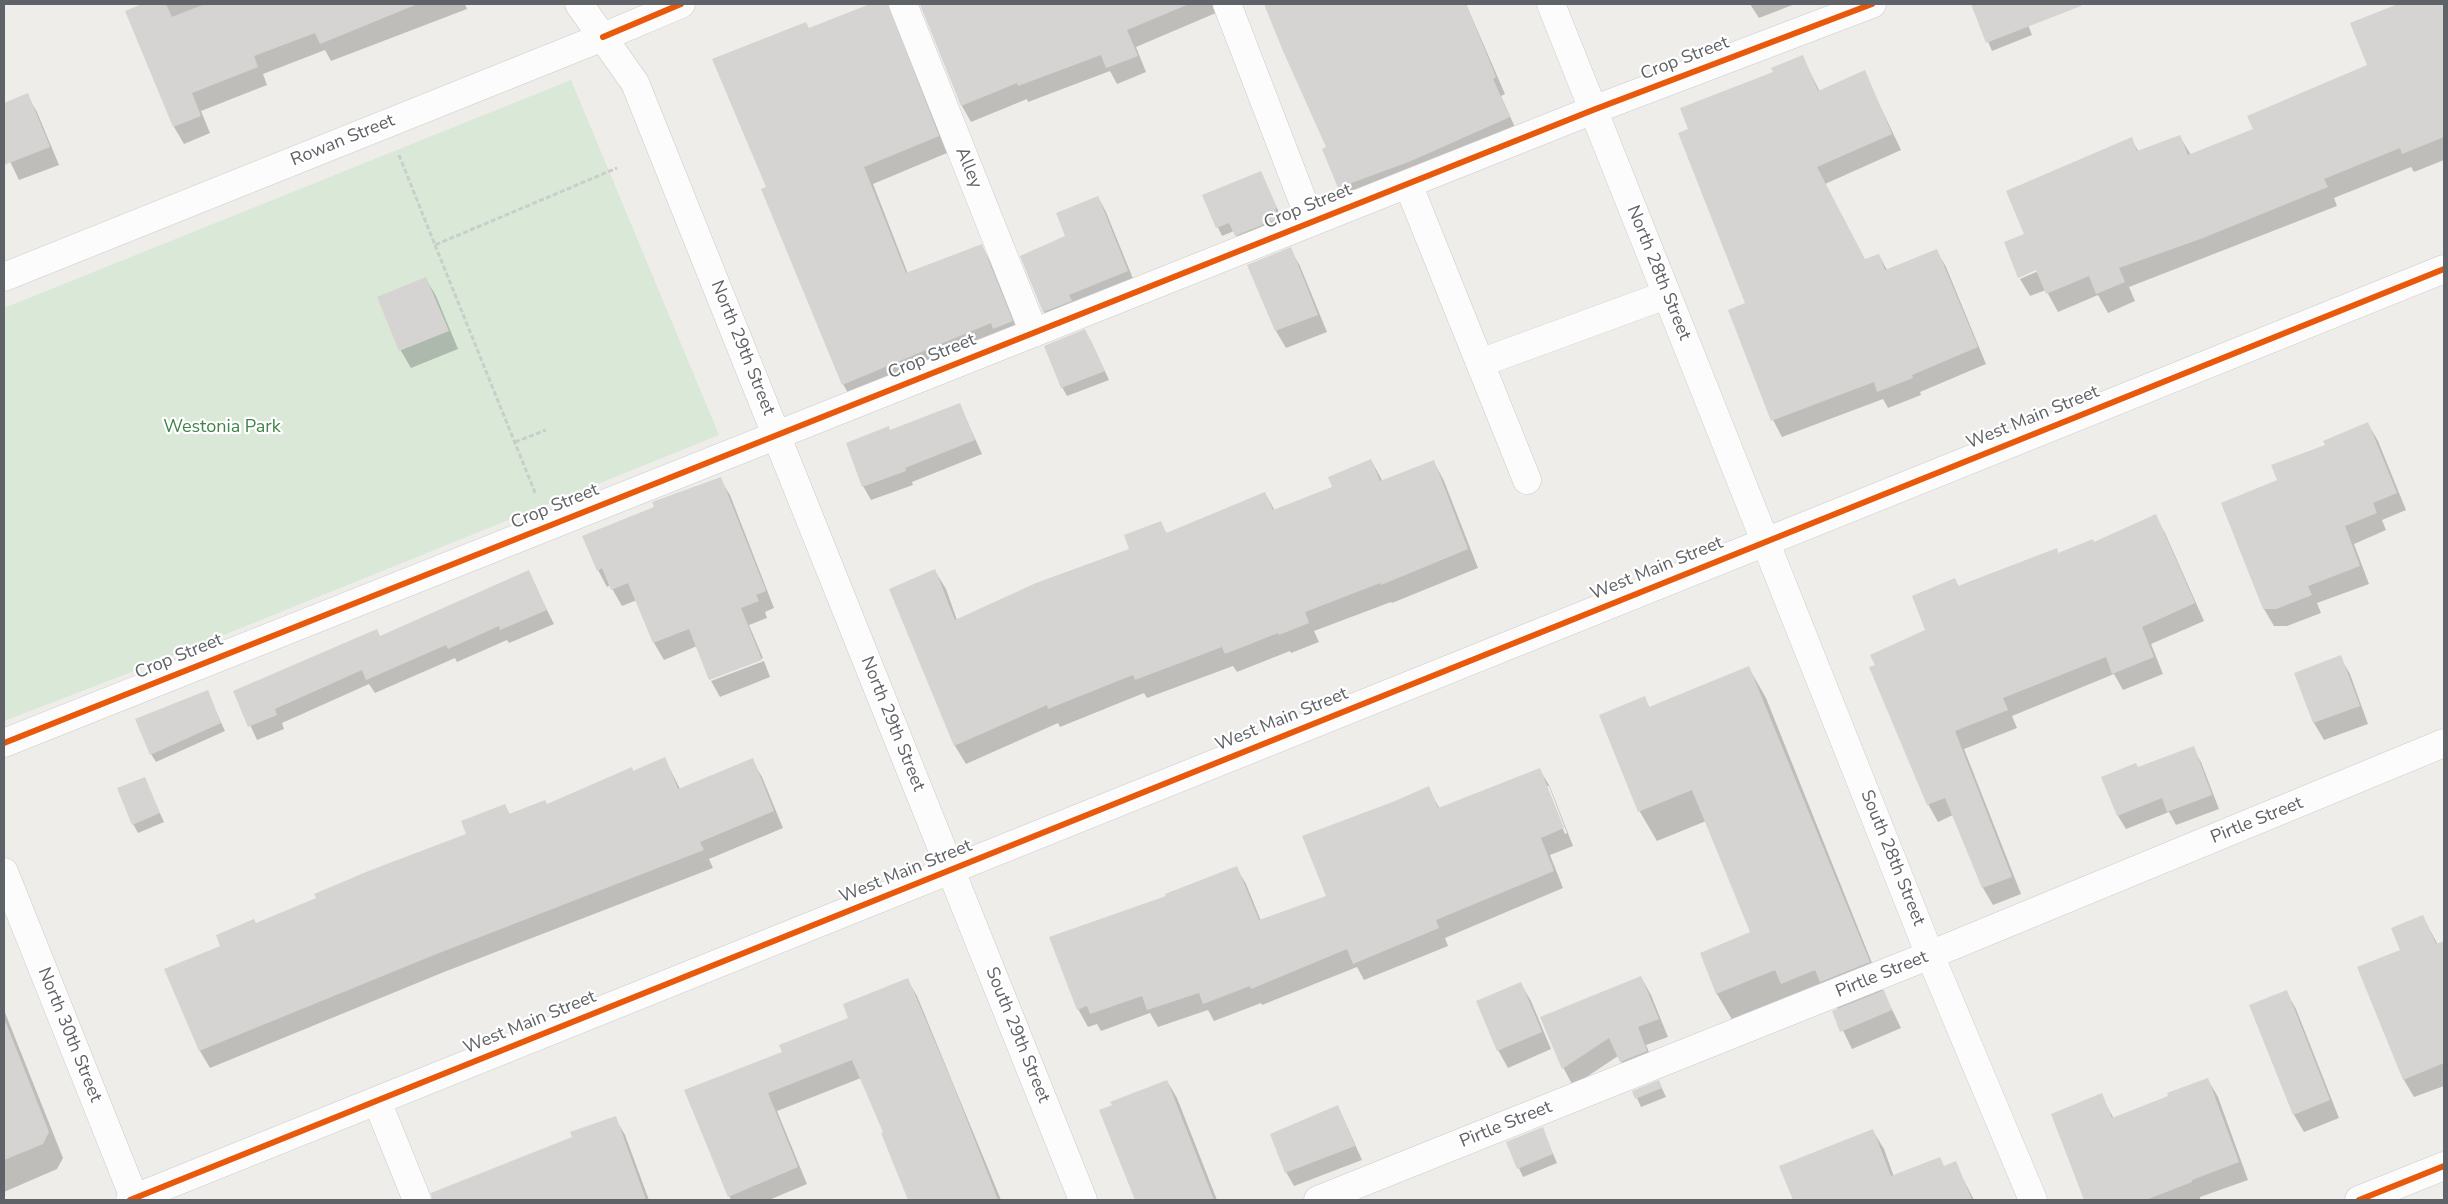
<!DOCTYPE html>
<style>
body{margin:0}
#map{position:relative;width:2448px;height:1204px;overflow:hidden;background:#eeede9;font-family:"Nunito Sans",sans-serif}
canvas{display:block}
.frame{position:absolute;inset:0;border:5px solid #5f6266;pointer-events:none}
</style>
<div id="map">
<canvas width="2448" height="1204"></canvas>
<div class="frame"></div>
</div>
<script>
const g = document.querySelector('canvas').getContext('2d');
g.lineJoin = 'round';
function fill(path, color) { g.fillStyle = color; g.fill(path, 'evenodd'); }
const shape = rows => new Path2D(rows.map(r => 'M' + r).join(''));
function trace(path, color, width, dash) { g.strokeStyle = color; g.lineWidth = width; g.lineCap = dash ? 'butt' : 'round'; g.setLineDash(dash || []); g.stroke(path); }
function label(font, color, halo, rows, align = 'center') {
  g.font = font + ' "Nunito Sans",sans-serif'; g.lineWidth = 4.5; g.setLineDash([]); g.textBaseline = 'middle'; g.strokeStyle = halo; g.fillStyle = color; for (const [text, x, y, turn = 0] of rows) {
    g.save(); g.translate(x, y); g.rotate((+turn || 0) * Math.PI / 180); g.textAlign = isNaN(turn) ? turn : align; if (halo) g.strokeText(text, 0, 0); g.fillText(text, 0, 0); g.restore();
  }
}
const green = shape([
 [571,80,719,435,142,668,4,721,4,308]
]);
const shadow = shape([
 [145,4,465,4,467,9,331,61,325,50,263,74,267,85,201,111,210,133,184,144,174,127,126,12],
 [873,4,887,4,894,15,947,153,873,184,908,274,981,245,990,261,1021,338,852,400,843,384,763,190,767,188,809,29],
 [920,4,1237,4,1136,47,1146,72,1117,84,1110,71,1028,102,1027,99,971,122,962,106],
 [1266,4,1466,4,1505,94,1501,96,1518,134,1348,204,1339,188,1327,148,1284,51],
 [1750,4,1795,4,1759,18],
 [1985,4,2020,4,2032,35,1992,51,1974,8],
 [2401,4,2444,4,2444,160,2414,172,2411,167,2334,198,2337,206,2129,287,2135,301,2108,313,2098,295,2058,312,2046,290,2030,296,2020,279,2043,269,2042,267,2019,277,2025,235,2131,139,2139,152,2180,137,2191,155,2254,130,2368,66,2351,23],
 [1802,56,1820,92,1864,72,1901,150,1825,184,1865,260,1879,255,1887,270,1936,250,1946,267,1986,364,1920,392,1921,395,1888,408,1883,399,1782,437,1773,420,1730,311,1747,304,1689,129],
 [27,95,37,112,59,165,19,180,4,149,4,104],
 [1261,172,1281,217,1279,218,1283,227,1241,244,1234,231,1222,236,1203,196],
 [1098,197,1106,212,1136,286,1052,327,1044,312,1022,257,1067,237],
 [1290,249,1300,266,1327,332,1286,348,1276,331],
 [426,279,436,296,458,349,411,368,401,351,379,298],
 [1090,339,1109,380,1067,396,1062,387],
 [960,405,982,454,912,482,913,485,871,500,863,486,891,432],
 [2368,424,2378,441,2406,510,2382,520,2386,530,2354,544,2369,584,2317,603,2321,613,2287,626,2274,626,2264,609,2279,481,2326,445],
 [1371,460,1383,482,1434,462,1444,481,1478,568,1392,603,1391,602,1314,631,1319,642,1291,653,1290,651,1237,672,1233,666,1147,698,1144,693,1060,727,1058,723,966,764,955,746,891,589,935,571,946,589,957,620,1131,550,1160,522,1167,534,1265,493,1275,511,1333,487],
 [720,479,730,495,774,608,765,612,767,618,749,625,763,658,711,679,711,680,697,646,664,660,654,643,637,600,622,606,610,585,607,587,598,570,656,508],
 [2155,516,2165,533,2204,621,2151,644,2163,674,2123,690,2114,674,2012,716,2017,728,1964,749,2021,894,1993,905,1983,888,1953,815,1938,822,1928,804,1927,630,1955,580,1959,587,2094,543],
 [528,572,554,624,509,643,507,640,457,662,455,658,375,693,369,684,282,723,284,729,257,740,235,692,381,637],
 [2340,657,2350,674,2368,724,2324,740,2314,723,2296,674],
 [764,661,770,677,720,697,711,681],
 [1749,668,1766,698,1884,993,1901,1028,1852,1049,1834,1012,1838,1010,1832,1000,1734,1023,1717,994,1701,954,1752,933,1706,821,1657,841,1640,812,1600,716,1644,698,1650,708],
 [207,692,225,731,156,762,151,754],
 [2193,748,2201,762,2219,809,2176,825,2169,812,2126,829,2118,816,2138,768],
 [665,759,680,789,752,760,762,777,783,828,709,859,713,868,444,972,210,1068,200,1051,166,970,222,946,256,924,468,835,505,805,510,815,547,806],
 [1540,770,1550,787,1573,846,1550,855,1563,888,1445,938,1448,946,1364,980,1357,967,1262,1005,1261,1003,1214,1021,1208,1010,1158,1027,1150,1013,1101,1031,1097,1024,1088,1027,1078,1009,1168,897,1236,867,1246,884,1261,921,1328,896,1396,802,1428,788,1440,809],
 [1546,786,1549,786,1567,833,1565,834],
 [144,778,164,822,138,833,133,824],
 [2423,917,2438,945,2444,943,2444,1086,2414,1097,2404,1080,2359,968,2402,950],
 [1641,977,1651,995,1668,1037,1646,1045,1656,1069,1631,1079,1618,1056,1573,1086,1564,1069,1542,1017],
 [907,979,917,996,1001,1200,910,1200,882,1134,885,1133,861,1078,777,1111,807,1184,769,1200,731,1200,686,1091,783,1052,850,1019],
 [1521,984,1531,1001,1551,1049,1508,1068,1498,1050],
 [2286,991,2296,1009,2339,1118,2304,1132,2294,1115],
 [4,1010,63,1158,57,1169,4,1192],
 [2208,1080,2218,1097,2248,1180,2200,1197,2200,1200,2085,1200,2052,1114,2101,1095,2114,1119],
 [1167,1081,1177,1098,1217,1200,1138,1200,1101,1111],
 [1659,1082,1666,1097,1641,1107,1634,1092],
 [1338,1106,1362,1160,1294,1186,1286,1172],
 [615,1118,625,1135,649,1200,438,1200,434,1193,573,1138],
 [1542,1128,1557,1163,1523,1177,1507,1142],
 [1873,1131,1884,1149,1894,1177,1945,1167,1955,1163,1974,1200,1794,1200,1781,1167]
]);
const building = shape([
 [142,4,166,4,172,17,205,4,415,5,320,44,315,33,254,56,258,67,192,93,201,116,173,127,125,11],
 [870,4,888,4,939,136,864,167,906,273,982,244,1013,321,993,329,991,323,842,385,761,189,766,187,712,59,806,22,809,28],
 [920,4,1189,4,1127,30,1138,56,1106,68,1101,55,1018,86,1017,83,961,106],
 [1264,4,1466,4,1496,77,1493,79,1510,117,1411,161,1338,188,1322,149,1326,147,1283,51],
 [1971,4,2081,4,2081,6,1986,43],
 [2398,4,2444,4,2444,137,2402,154,2400,148,2324,179,2328,187,2203,238,2119,268,2125,282,2096,294,2089,276,2046,294,2036,270,2018,278,2004,242,2024,234,2006,191,2132,137,2137,151,2180,135,2188,155,2253,129,2247,116,2367,65,2350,23],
 [1803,55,1818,91,1865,70,1892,134,1817,167,1865,259,1879,254,1885,270,1937,249,1978,347,1912,375,1913,378,1877,392,1874,382,1771,421,1728,310,1745,303,1678,133,1688,129,1680,108,1773,72,1771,68],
 [28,93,50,147,4,165,4,103],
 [1261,171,1277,208,1275,209,1279,218,1235,236,1229,223,1216,228,1202,195],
 [1098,196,1128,271,1069,295,1072,301,1043,312,1020,256,1065,236,1056,213],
 [1291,247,1318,315,1275,331,1247,265],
 [426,277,449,331,399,351,377,297],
 [1085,329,1105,371,1061,388,1044,346],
 [960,403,975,440,905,468,906,471,862,487,846,443,889,426,890,430],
 [2368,422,2397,493,2373,503,2377,513,2345,526,2360,566,2308,586,2312,595,2276,609,2263,609,2221,503,2277,480,2271,465,2325,445,2323,441],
 [1371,459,1380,481,1434,460,1468,549,1381,585,1380,583,1305,612,1309,623,1279,635,1278,633,1225,654,1222,647,1135,680,1133,675,1048,709,1047,705,954,746,889,589,935,569,955,620,1036,583,1129,549,1124,535,1161,521,1166,533,1265,492,1273,510,1332,487,1328,477],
 [721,477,766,591,756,595,759,601,741,608,762,660,709,680,689,629,653,643,628,583,611,590,602,568,597,571,582,536,654,507,652,502],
 [2156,514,2195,603,2142,627,2154,657,2112,674,2106,657,2003,698,2008,710,1955,731,2012,877,1982,888,1945,798,1927,805,1869,667,1875,665,1870,655,1925,630,1912,596,1955,578,1958,586,2057,548,2058,553,2093,539,2094,542],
 [529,570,547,610,500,630,499,626,448,649,446,645,366,680,362,670,275,709,277,715,248,727,233,691,377,629,380,636],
 [2341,655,2360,706,2313,723,2294,673],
 [1749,666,1870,962,1820,982,1815,970,1781,984,1775,970,1716,994,1700,953,1750,932,1692,790,1638,812,1599,715,1645,696,1649,707],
 [208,690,221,723,150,755,135,719],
 [2194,746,2212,795,2167,812,2162,798,2117,816,2101,777,2136,763,2138,767],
 [665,757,678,789,753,758,774,811,700,842,704,850,434,955,199,1051,164,969,220,946,216,935,254,919,256,923,316,898,314,894,371,870,466,834,461,821,505,804,509,814,545,800,547,804,632,767,633,771],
 [1540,768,1564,828,1541,838,1554,871,1436,920,1439,928,1353,964,1347,949,1251,989,1250,986,1203,1004,1199,993,1147,1010,1142,996,1090,1014,1087,1006,1077,1010,1049,937,1166,896,1165,894,1237,866,1259,920,1326,896,1302,836,1395,801,1429,786,1438,808],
 [145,777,160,813,132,825,117,788],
 [2423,915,2436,944,2444,941,2444,1063,2403,1080,2357,967,2400,950,2391,928],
 [1641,976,1659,1019,1638,1027,1647,1051,1620,1062,1609,1038,1562,1069,1540,1017],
 [908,978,954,1087,998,1200,908,1200,881,1133,883,1132,852,1060,768,1093,798,1167,728,1197,684,1090,782,1052,779,1045,848,1018,843,1004],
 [1521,982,1542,1032,1497,1051,1476,1001],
 [1884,990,1892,1010,1840,1032,1832,1011],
 [2287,990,2330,1100,2293,1115,2249,1005],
 [4,1023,6,1023,49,1132,43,1144,4,1160],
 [2208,1078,2239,1162,2192,1180,2192,1182,2146,1200,2084,1200,2051,1114,2102,1093,2112,1118,2168,1096,2167,1093],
 [1167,1080,1214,1200,1135,1200,1099,1110,1112,1105,1110,1102],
 [1659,1080,1662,1088,1635,1099,1632,1091],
 [1338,1105,1355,1146,1285,1173,1270,1134],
 [616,1116,646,1200,432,1200,431,1193,572,1137,570,1132],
 [1543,1127,1553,1154,1517,1169,1506,1142],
 [1873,1129,1891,1176,1940,1157,1944,1166,1956,1161,1972,1200,1793,1200,1779,1166]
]);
const path = shape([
 [399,155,435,245,617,168],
 [435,245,536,495],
 [515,442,546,430]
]);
const minor = shape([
 [579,4,635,83,1083,1200],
 [903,4,1034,333],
 [1227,4,1311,222],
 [1551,4,1930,955,2033,1200],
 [1408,184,1527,480],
 [4,277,603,37,681,4],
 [1480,363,1666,295],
 [4,743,1593,110,1872,4],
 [4,872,135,1200],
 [377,1101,417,1200],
 [130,1200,2444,269],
 [1318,1200,1930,955,2444,743],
 [2359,1200,2444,1166]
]);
const cycleway = shape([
 [603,37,681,4],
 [4,743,1593,110,1872,4],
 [130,1200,2444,269],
 [2359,1200,2444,1166]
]);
const streetNames = [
 ["Crop Street",1685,59,-21],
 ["Rowan Street",343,141,-22],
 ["Alley",968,168,68],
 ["Crop Street",1308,207,-22],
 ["North 28th Street",1658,273,68],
 ["North 29th Street",742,348,68],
 ["Crop Street",932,357,-22],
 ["West Main Street",2033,418,-22],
 ["Crop Street",555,507,-22],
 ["West Main Street",1657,569,-22],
 ["Crop Street",179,657,-22],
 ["West Main Street",1282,720,-22],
 ["North 29th Street",892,724,68],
 ["Pirtle Street",2257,821,-22],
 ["South 28th Street",1892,858,68],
 ["West Main Street",906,872,-22],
 ["Pirtle Street",1882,975,-22],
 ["West Main Street",530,1023,-22],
 ["North 30th Street",69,1035,68],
 ["South 29th Street",1017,1035,68],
 ["Pirtle Street",1506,1125,-22]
];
const parkNames = [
 ["Westonia Park",222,428]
];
fill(green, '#d9e8d7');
fill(shadow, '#0003');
fill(building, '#d5d4d2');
trace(minor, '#cbcbca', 29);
trace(path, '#cacecb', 3, [5, 2.5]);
trace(minor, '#fcfcfc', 28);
trace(cycleway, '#e8590c', 6);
label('18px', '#5f6266', '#fff', streetNames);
label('18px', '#418348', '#fff', parkNames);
</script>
